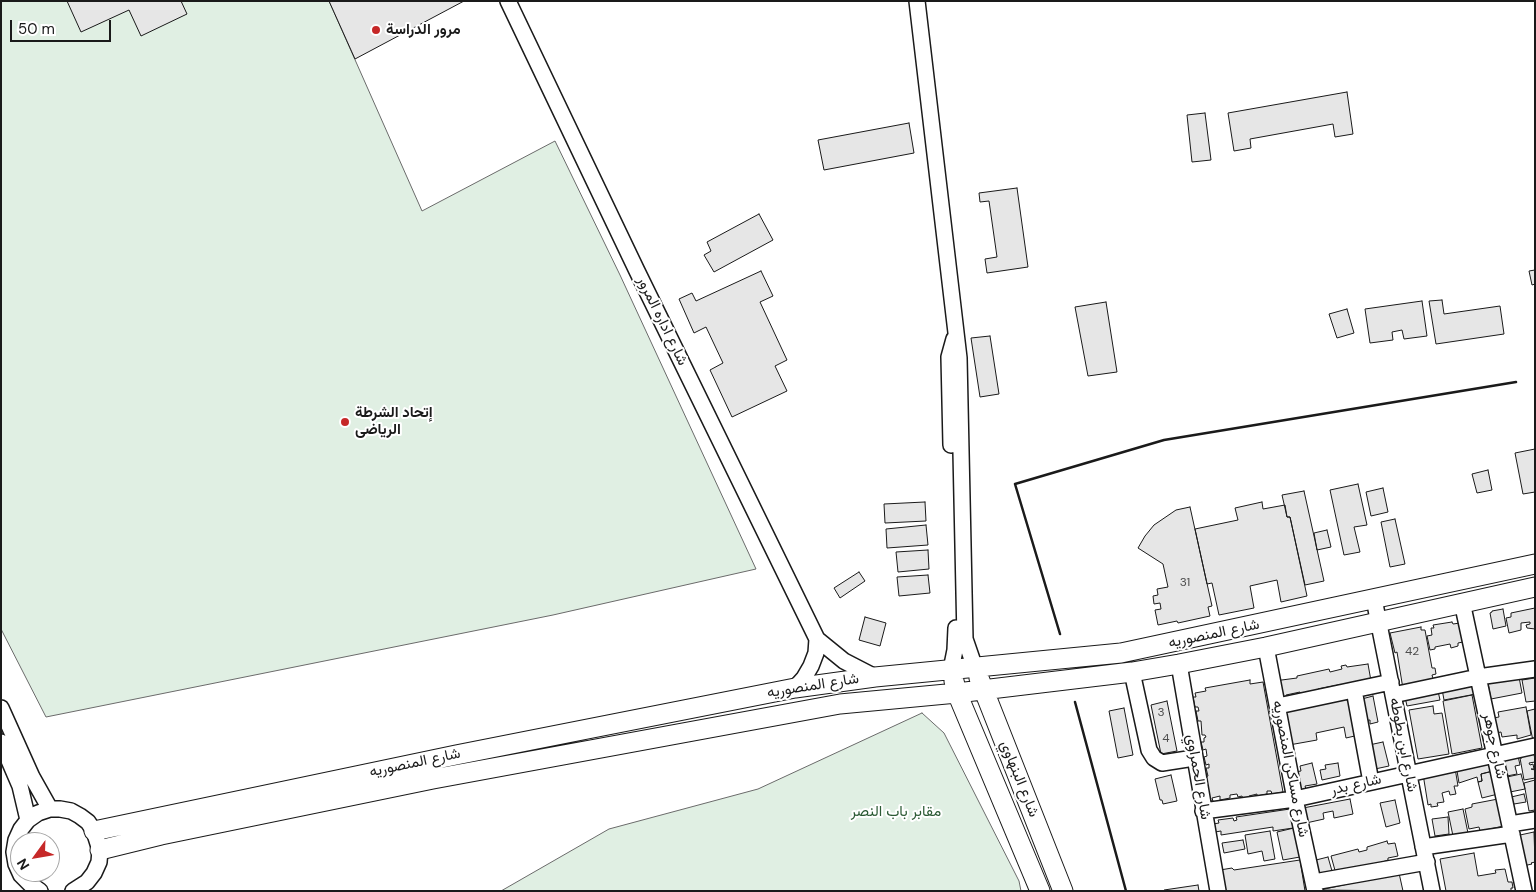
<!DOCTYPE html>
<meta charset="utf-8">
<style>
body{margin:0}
#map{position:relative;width:1536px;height:892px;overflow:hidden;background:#fff;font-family:"DM Sans",sans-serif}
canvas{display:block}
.frame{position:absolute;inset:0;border:2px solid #1a1a1a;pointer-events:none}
.north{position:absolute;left:10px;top:832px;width:50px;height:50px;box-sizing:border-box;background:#fff;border:1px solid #a3a3a3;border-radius:50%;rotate:238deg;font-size:14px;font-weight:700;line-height:20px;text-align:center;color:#1a1a1a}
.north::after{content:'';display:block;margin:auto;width:18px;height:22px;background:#c62828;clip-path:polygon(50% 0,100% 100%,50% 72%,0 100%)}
.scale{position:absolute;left:10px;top:20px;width:101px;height:22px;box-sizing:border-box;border:2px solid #1a1a1a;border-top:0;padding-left:6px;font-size:15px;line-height:18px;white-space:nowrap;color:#1a1a1a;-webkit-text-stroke:4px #fff;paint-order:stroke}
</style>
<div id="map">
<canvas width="1536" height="892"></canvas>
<div class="frame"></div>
<div class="north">N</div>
<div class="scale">50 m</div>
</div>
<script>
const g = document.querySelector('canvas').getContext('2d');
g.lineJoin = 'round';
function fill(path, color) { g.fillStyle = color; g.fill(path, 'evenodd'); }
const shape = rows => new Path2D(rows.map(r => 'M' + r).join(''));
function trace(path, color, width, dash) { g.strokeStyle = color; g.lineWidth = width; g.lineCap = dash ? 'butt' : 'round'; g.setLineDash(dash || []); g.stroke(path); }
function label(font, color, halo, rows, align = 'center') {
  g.font = font + ' "DM Sans",Vazirmatn,sans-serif'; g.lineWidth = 4; g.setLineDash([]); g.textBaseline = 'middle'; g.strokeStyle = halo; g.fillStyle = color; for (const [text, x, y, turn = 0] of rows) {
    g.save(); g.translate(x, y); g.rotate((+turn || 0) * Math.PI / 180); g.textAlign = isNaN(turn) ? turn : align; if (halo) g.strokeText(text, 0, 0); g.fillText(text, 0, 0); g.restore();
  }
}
const green = shape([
 [1,1,329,1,422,211,555,141,620,275,756,569,553,615,46,717,1,629,1,1],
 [922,713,944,733,1019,881,1021,891,501,891,609,829,758,789,922,713]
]);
const building = shape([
 [67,1,181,1,187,14,141,36,129,10,81,32,67,1],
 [329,1,464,1,355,59,329,1],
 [1347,92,1353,134,1335,137,1333,124,1250,139,1251,148,1234,151,1228,113,1347,92],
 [1205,113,1211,160,1192,162,1187,115,1205,113],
 [909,123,914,153,824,170,818,140,909,123],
 [1017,188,1028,267,987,273,985,259,997,257,989,201,980,202,979,193,1017,188],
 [759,214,773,240,714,272,704,255,711,251,707,242,759,214],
 [1535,270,1535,284,1532,285,1529,271,1535,270],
 [761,271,773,296,760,302,787,360,775,366,787,391,732,417,710,370,723,363,706,327,694,333,679,299,692,293,696,301,761,271],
 [1442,300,1444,314,1500,306,1504,334,1436,344,1429,301,1442,300],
 [1422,301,1427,336,1404,339,1402,330,1392,332,1393,340,1370,343,1365,309,1422,301],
 [1106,302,1117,372,1088,376,1075,307,1106,302],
 [1347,309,1354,333,1337,338,1329,314,1347,309],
 [990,336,999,394,980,397,971,338,990,336],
 [1535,449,1535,492,1523,494,1515,453,1535,449],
 [1488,470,1492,490,1477,493,1472,474,1488,470],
 [1358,484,1367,525,1354,527,1360,552,1344,555,1330,490,1358,484],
 [1383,488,1388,512,1371,516,1366,492,1383,488],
 [1304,491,1324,581,1305,585,1290,517,1287,517,1282,495,1304,491],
 [925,502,926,521,885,523,884,504,925,502],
 [1262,502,1263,509,1285,505,1287,517,1290,517,1307,596,1281,602,1277,580,1250,586,1254,608,1219,615,1212,583,1207,584,1195,529,1238,520,1235,508,1262,502],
 [1190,507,1212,606,1208,607,1210,616,1178,623,1177,621,1158,625,1155,610,1161,609,1160,603,1154,604,1153,596,1158,595,1157,589,1168,587,1163,564,1138,548,1145,536,1154,525,1176,510,1190,507],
 [1395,519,1405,564,1390,567,1381,522,1395,519],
 [926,525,928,545,887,548,886,529,926,525],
 [1327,530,1331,547,1317,550,1314,533,1327,530],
 [928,550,929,569,898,572,896,552,928,550],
 [859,572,865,581,840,598,834,588,859,572],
 [928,575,930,593,899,596,897,577,928,575],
 [1535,608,1535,629,1527,628,1526,625,1530,624,1530,622,1521,623,1521,630,1509,633,1506,618,1511,617,1511,613,1535,608],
 [1503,609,1506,626,1493,629,1490,613,1492,612,1492,611,1503,609],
 [865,617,886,623,880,646,859,640,865,617],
 [1452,622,1453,624,1460,623,1463,642,1458,643,1458,646,1451,648,1450,644,1435,647,1435,649,1430,650,1427,636,1432,635,1431,628,1434,628,1433,625,1452,622],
 [1421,627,1421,630,1425,630,1432,668,1435,668,1436,674,1432,675,1434,682,1403,689,1397,652,1395,653,1390,633,1421,627],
 [1368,664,1371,681,1339,689,1338,685,1318,689,1319,692,1301,696,1300,692,1286,695,1286,698,1278,700,1274,681,1297,678,1297,676,1329,669,1330,672,1342,669,1341,666,1346,665,1347,667,1368,664],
 [1519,677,1522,693,1491,699,1488,683,1519,677],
 [1535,678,1535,701,1526,702,1522,680,1535,678],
 [1250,680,1250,684,1263,682,1283,792,1272,794,1271,791,1267,791,1267,794,1257,796,1257,794,1249,796,1249,798,1243,799,1242,796,1238,797,1237,794,1230,795,1230,798,1220,800,1220,796,1212,798,1213,801,1209,801,1205,777,1208,776,1206,768,1209,768,1209,764,1206,765,1204,757,1207,756,1206,749,1203,750,1201,742,1204,742,1204,738,1206,737,1205,735,1202,735,1201,721,1198,721,1196,711,1199,711,1198,707,1195,707,1193,697,1196,697,1195,693,1206,691,1205,688,1250,680],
 [1474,683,1476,694,1444,700,1442,689,1474,683],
 [1438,691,1440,700,1407,706,1405,697,1438,691],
 [1472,695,1482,748,1452,754,1443,701,1472,695],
 [1351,696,1359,735,1346,738,1344,727,1316,733,1317,740,1289,745,1282,710,1351,696],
 [1373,696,1378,722,1370,724,1370,720,1362,721,1358,700,1373,696],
 [1167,701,1177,751,1161,754,1151,705,1167,701],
 [1433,706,1434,714,1442,713,1449,754,1418,759,1409,710,1433,706],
 [1526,707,1531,735,1517,739,1517,735,1502,737,1501,732,1496,733,1493,718,1499,717,1498,712,1526,707],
 [1124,708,1133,755,1118,758,1109,711,1124,708],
 [1535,709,1535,740,1533,741,1527,711,1535,709],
 [1383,742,1389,766,1375,769,1369,745,1383,742],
 [1534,753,1535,762,1529,763,1530,765,1533,764,1534,769,1531,769,1535,770,1535,778,1524,780,1520,758,1522,758,1522,755,1534,753],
 [1518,756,1520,765,1515,766,1517,774,1507,776,1507,774,1504,774,1501,762,1506,761,1506,759,1518,756],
 [1491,762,1493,771,1481,774,1482,781,1478,782,1477,777,1459,783,1457,771,1461,770,1460,769,1491,762],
 [1312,763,1317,784,1305,786,1306,789,1300,791,1295,772,1301,771,1300,766,1312,763],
 [1338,763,1340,776,1322,780,1320,770,1326,769,1325,765,1338,763],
 [1455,768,1458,786,1454,786,1456,794,1450,795,1449,791,1442,793,1444,802,1437,803,1438,806,1431,807,1431,804,1428,805,1423,774,1455,768],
 [1493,771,1498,794,1482,798,1478,782,1482,781,1481,774,1493,771],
 [1521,774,1525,789,1510,792,1507,777,1521,774],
 [1171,775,1177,801,1163,804,1162,800,1160,800,1155,779,1171,775],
 [1535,780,1535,810,1529,811,1524,783,1535,780],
 [1524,794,1526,802,1508,805,1507,798,1524,794],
 [1350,799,1353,814,1334,818,1333,811,1323,813,1324,819,1306,823,1303,808,1350,799],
 [1498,799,1504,826,1480,831,1479,827,1469,829,1465,809,1472,807,1472,804,1498,799],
 [1395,800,1400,823,1386,827,1380,803,1395,800],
 [1290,809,1293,828,1273,831,1273,827,1221,835,1221,831,1215,832,1213,824,1219,823,1218,820,1233,818,1234,821,1237,820,1236,817,1290,809],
 [1463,809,1468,833,1453,836,1448,812,1463,809],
 [1448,817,1449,834,1435,836,1432,819,1448,817],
 [1294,828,1300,857,1283,860,1277,832,1294,828],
 [1270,831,1275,859,1264,861,1262,851,1248,854,1245,835,1270,831],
 [1534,832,1535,862,1531,863,1532,864,1523,866,1518,837,1520,835,1534,832],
 [1243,840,1245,849,1224,853,1222,843,1243,840],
 [1387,841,1388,844,1395,843,1398,856,1388,858,1388,860,1360,870,1360,866,1336,874,1331,856,1358,849,1359,852,1367,850,1367,847,1387,841],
 [1474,853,1478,876,1496,873,1495,870,1505,869,1508,882,1512,882,1513,888,1511,888,1511,891,1446,891,1440,859,1474,853],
 [1328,857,1332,871,1319,874,1316,860,1328,857],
 [1300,860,1305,891,1223,891,1220,870,1232,868,1234,870,1300,860],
 [1399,873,1403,891,1320,890,1399,873],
 [1198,885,1199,891,1164,891,1164,890,1198,885]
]);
const minor = shape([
 [508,1,637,271,817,639,844,661,875,677],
 [917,1,959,358,965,639,975,668],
 [951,445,949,357,954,339],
 [1374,599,1432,891],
 [1462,602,1524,891],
 [1266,647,1295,799,1315,891],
 [1179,664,1218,891],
 [951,670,955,650,956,628],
 [1132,672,1149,750,1154,758,1162,763,1194,758],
 [795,688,804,678,811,666,816,653,817,639],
 [1354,690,1371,782],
 [1393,695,1478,677,1535,669],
 [1278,706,1391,682],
 [1,708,32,777,50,809],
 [1,742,20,786,28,820],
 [1203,811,1295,799,1535,746],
 [1510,824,1535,820],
 [1423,847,1512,834],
 [1314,882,1427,862],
 [40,891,30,884,21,875,16,864,14,852,16,840,21,829,28,820,38,813,50,809,60,809,71,811,80,816,88,822,94,831,100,850,99,862,94,873,87,882,73,891]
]);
const major = shape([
 [979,678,1063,891],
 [954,681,957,693,1040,891],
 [94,831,456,755,795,688,875,677,1121,653,1535,564],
 [100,850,161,835,433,779,840,704,957,693,1132,672,1179,664,1266,647,1535,587]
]);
const wall = shape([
 [1060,634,1015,484,1164,440,1516,382],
 [1075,702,1126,891]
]);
const markers = [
 [376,30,5,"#c62828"],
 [345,422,5,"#c62828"]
];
const numberNames = [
 ["31",1185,583],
 ["42",1412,652],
 ["3",1161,713],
 ["4",1166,739]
];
const poiNames = [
 ["مرور الدراسة",386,30],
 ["إتحاد الشرطة",355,413],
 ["الرياضى",355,430]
];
const streetNames = [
 ["شارع اداره المرور",662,321,64],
 ["شارع المنصوريه",1214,634,-12],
 ["شارع المنصوريه",813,686,-9],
 ["شارع ابن بطوطه",1403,745,79],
 ["شارع جوهر",1494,746,78],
 ["شارع المنصوريه",415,763,-12],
 ["شارع مساكن المنصوريه",1290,769,79],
 ["شارع الحمراوي",1198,777,80],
 ["شارع البنهاوي",1019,779,68],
 ["شارع بدر",1356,785,-13]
];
const parkNames = [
 ["مقابر باب النصر",896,812]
];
fill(green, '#e0efe3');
trace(green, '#6a6a6a', 1);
fill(building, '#e6e6e6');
trace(building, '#1a1a1a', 1);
trace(minor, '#1a1a1a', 18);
trace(major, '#1a1a1a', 21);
trace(minor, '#fff', 15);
trace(major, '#fff', 19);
trace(wall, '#1a1a1a', 2.5);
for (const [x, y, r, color] of markers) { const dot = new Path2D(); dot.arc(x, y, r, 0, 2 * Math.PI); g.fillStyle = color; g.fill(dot); trace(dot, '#fff', 2); }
label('12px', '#4d4d4d', null, numberNames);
label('bold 15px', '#1a1a1a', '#fff', poiNames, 'left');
label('15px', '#1a1a1a', '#fff', streetNames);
label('15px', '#2b5a34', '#fff', parkNames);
</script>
